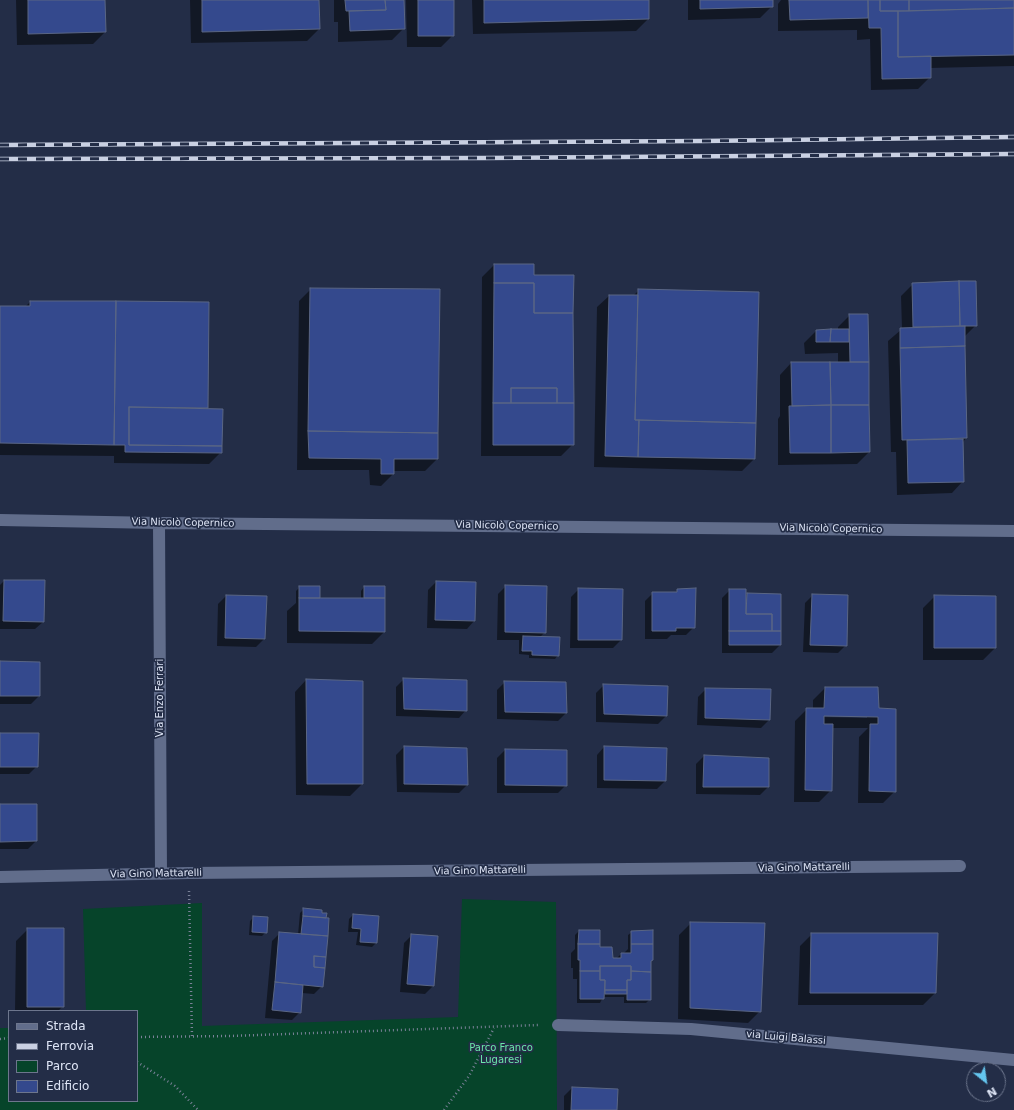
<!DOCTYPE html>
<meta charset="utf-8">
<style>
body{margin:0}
#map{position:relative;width:1014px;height:1110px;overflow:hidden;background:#232d47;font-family:"DejaVu Sans",sans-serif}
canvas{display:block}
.legend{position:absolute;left:8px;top:1010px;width:130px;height:92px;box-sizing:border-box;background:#232d47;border:1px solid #6d768d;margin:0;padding:5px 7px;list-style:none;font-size:12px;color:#dde4f5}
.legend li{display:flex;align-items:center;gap:8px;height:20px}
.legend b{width:20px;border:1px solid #6d768d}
.north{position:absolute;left:966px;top:1062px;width:40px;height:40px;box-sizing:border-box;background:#232d47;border:1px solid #6d768d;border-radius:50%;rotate:150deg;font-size:11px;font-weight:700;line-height:16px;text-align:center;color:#dde4f5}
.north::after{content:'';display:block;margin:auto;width:14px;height:18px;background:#64c5ee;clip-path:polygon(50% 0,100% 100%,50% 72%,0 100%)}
</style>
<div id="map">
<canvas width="1014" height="1110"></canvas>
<ul class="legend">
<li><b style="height:5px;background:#616d8b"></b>Strada</li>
<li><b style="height:5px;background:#c9d0e2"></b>Ferrovia</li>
<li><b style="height:11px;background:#06442a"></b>Parco</li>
<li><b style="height:11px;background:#34498d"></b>Edificio</li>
</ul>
<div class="north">N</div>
</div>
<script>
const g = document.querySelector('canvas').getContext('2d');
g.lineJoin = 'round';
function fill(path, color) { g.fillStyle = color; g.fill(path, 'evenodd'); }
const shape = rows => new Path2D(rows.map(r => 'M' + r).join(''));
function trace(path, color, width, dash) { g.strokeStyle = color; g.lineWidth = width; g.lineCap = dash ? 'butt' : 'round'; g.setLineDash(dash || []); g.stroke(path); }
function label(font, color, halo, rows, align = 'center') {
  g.font = font + ' "DejaVu Sans",sans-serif'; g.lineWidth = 3.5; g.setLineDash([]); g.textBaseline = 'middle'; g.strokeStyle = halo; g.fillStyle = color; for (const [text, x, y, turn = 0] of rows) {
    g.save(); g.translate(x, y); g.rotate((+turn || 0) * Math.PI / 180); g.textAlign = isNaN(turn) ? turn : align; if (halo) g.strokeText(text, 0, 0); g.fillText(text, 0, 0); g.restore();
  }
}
const green = shape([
 [462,899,556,902,557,1110,0,1110,0,1028,9,1028,9,1101,137,1101,137,1011,86,1011,83,909,202,903,202,1026,458,1017]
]);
const shadow = shape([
 [16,0,104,0,105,32,93,44,17,45],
 [190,0,318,0,319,29,307,41,191,43],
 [334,0,403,0,404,28,392,40,338,42,338,22,334,22],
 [406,0,453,0,453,35,441,47,407,47],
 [472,0,648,0,648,19,636,31,473,34],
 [688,0,772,0,772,6,760,18,688,20],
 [781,0,1014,0,1014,66,930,68,930,77,918,89,871,90,870,39,857,40,857,30,778,31,778,4],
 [494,265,533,276,573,444,561,456,481,456,482,277],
 [913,284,976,325,964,337,966,438,963,442,963,481,952,493,897,495,896,452,891,452,888,341,902,329,901,296],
 [311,289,437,459,425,471,393,471,393,474,381,486,370,485,369,470,297,470,299,301],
 [639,290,758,292,754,459,742,471,594,467,597,307,609,296,633,296],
 [30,302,208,303,207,409,221,452,209,464,114,463,114,456,0,455,0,307,25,307],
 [850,315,867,315,869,452,857,464,778,465,778,419,780,416,780,375,791,363,838,363,838,353,805,354,804,343,816,331,838,330,838,327],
 [4,581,43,622,35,629,0,629,0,585],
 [436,582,474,621,467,629,427,628,428,590],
 [506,586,545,632,540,637,558,655,555,659,529,658,529,655,519,654,519,640,497,640,498,594],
 [300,587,319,599,361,599,361,591,364,587,384,632,372,644,287,643,287,611,296,603,296,591],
 [579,589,622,590,621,640,613,648,570,648,571,597],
 [678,590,694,627,686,635,671,635,667,639,645,639,645,601,653,593,675,593],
 [730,590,746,594,780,595,780,645,772,653,722,653,722,598],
 [813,595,846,645,838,653,803,652,805,603],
 [226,596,264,639,256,647,217,646,218,604],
 [935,596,995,648,983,660,923,660,923,608],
 [0,662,39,696,31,704,0,704],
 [404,679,466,710,459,718,396,716,396,687],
 [306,680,362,784,350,796,296,795,295,692],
 [505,682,566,713,558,721,497,719,497,690],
 [604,685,667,687,666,716,658,724,596,722,596,693],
 [825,688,878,709,895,791,883,803,858,803,859,737,868,728,832,728,831,790,819,802,794,802,795,721,807,709,813,709,813,700],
 [819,715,867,716,867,718,819,717],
 [706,689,769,720,761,728,697,725,698,697],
 [0,734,37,766,29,774,0,774],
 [404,747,467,785,459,793,397,792,396,755],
 [604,747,665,781,657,789,597,788,597,755],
 [505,750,566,785,558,793,497,793,497,758],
 [704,756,768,787,760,795,696,794,696,764],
 [0,805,36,841,28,849,0,849],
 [304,909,320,914,322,986,314,994,302,993,300,1012,292,1020,265,1018,272,941,280,933,298,935,300,913],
 [353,915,378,917,376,943,372,947,356,945,358,932,348,932,349,919],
 [254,917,266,932,262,936,249,935,250,921],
 [691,923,760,1011,748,1023,678,1019,679,935],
 [28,929,63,1006,58,1011,15,1011,16,941],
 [579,931,612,959,616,959,621,954,623,954,628,949,628,935,632,932,650,962,650,999,646,1003,624,1003,624,997,603,997,600,1003,577,1003,577,979,573,979,573,968,571,968,571,953,575,949,575,935],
 [812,934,935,993,923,1005,798,1005,800,946],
 [412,935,433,986,425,994,400,992,404,943],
 [572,1088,616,1110,564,1110,564,1096]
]);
const building = shape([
 [28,0,105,0,106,32,28,34,28,0],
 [202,0,319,0,320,29,202,32,202,0],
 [345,0,385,0,386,10,346,11,345,0],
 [385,0,404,0,405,29,350,31,349,11,386,10,385,0],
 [418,0,454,0,454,36,418,36,418,0],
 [484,0,649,0,649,19,484,23,484,0],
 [700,0,773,0,773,7,700,9,700,0],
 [789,0,868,0,868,18,790,20,789,0],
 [868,0,880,0,880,11,898,11,898,57,931,56,931,78,882,79,881,28,869,28,868,0],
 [880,0,909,0,909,11,880,11,880,0],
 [909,0,1014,0,1014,8,909,11,909,0],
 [1014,8,1014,55,898,57,898,11,1014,8],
 [494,264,534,264,534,275,574,275,573,313,534,313,534,283,494,283,494,264],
 [959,281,960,326,913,327,912,283,959,281],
 [959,281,976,281,977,326,960,326,959,281],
 [494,283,534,283,534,313,573,313,574,403,557,403,557,388,511,388,511,403,493,403,494,283],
 [310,288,440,289,438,433,308,431,310,288],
 [638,289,759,292,756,423,635,420,638,289],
 [609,295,638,295,635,420,639,420,638,457,605,456,609,295],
 [30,301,116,301,114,445,0,443,0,306,30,306,30,301],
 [116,301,209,302,208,408,129,407,129,445,222,446,222,453,125,452,125,445,114,445,116,301],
 [849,314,868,314,869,362,850,362,849,314],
 [965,326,965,346,900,348,900,328,965,326],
 [831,329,830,342,816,342,816,330,831,329],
 [831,329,849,329,849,342,830,342,831,329],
 [965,346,967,438,902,440,900,348,965,346],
 [791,362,830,362,831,405,792,406,791,362],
 [830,362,869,362,869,405,831,405,830,362],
 [511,388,557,388,557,403,511,403,511,388],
 [493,403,574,403,574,445,493,445,493,403],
 [831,405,869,405,870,452,831,453,831,405],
 [831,405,831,453,790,453,789,406,831,405],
 [129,407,223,409,222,446,129,445,129,407],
 [639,420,756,423,755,459,638,457,639,420],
 [308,431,438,433,438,459,394,459,394,474,381,474,381,459,309,458,308,431],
 [963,439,964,482,908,483,907,440,963,439],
 [4,580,45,580,44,622,3,621,4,580],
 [436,581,476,582,475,621,435,620,436,581],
 [505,585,547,586,546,633,505,632,505,585],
 [299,586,320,586,320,598,299,598,299,586],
 [364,586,385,586,385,598,364,598,364,586],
 [578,588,623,589,622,640,578,640,578,588],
 [696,588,695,628,676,628,676,631,652,631,652,592,677,592,677,589,696,588],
 [729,589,746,589,746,614,772,614,772,631,729,631,729,589],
 [747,593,781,594,781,631,772,631,772,614,746,614,747,593],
 [812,594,848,595,847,646,810,645,812,594],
 [226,595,267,596,265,639,225,638,226,595],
 [934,595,996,596,996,648,934,648,934,595],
 [299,598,385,598,385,632,299,631,299,598],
 [729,631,781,631,781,645,729,645,729,631],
 [523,636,560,637,559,656,532,655,532,651,522,651,523,636],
 [0,661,40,662,40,696,0,696,0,661],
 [403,678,467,680,467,711,404,709,403,678],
 [306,679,363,681,363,784,307,784,306,679],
 [504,681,566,682,567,713,505,712,504,681],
 [603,684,668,686,667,716,604,714,603,684],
 [825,687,878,687,879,708,896,709,896,792,869,791,870,724,878,724,878,717,824,716,824,724,833,724,832,791,805,790,806,708,824,708,825,687],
 [705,688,771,689,770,720,705,718,705,688],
 [0,733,39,733,38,767,0,767,0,733],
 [404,746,467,748,468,785,404,784,404,746],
 [604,746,667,748,666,781,604,780,604,746],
 [505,749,567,750,567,786,505,785,505,749],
 [704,755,769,758,769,787,703,787,704,755],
 [0,804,37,804,37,841,0,842,0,804],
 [303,908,322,910,322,913,327,913,326,918,303,916,303,908],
 [353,914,379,916,377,943,360,942,361,929,352,928,353,914],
 [253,916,268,917,267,933,252,932,253,916],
 [303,916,329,918,328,936,301,934,303,916],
 [690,922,765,923,761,1012,690,1008,690,922],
 [27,928,64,928,64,1007,27,1007,27,928],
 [579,930,600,930,600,944,578,944,579,930],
 [653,930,653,944,631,944,631,931,653,930],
 [279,932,328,936,326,957,314,956,314,967,325,968,323,987,275,982,279,932],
 [811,933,938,933,936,993,810,993,811,933],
 [411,934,438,936,434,986,407,984,411,934],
 [578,944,600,944,600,947,612,947,613,958,621,958,621,953,631,953,631,944,653,944,653,960,651,961,651,972,631,971,631,966,600,966,600,971,580,971,580,960,578,960,578,944],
 [314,956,326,957,325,968,314,967,314,956],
 [600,966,631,966,631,980,627,980,627,990,605,990,605,980,600,980,600,966],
 [580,971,600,971,600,980,605,980,604,999,580,999,580,971],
 [631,971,651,972,651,1000,627,1000,627,980,631,980,631,971],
 [275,982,303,985,301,1013,272,1010,275,982],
 [605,990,627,990,627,994,605,994,605,990],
 [572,1087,618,1089,617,1110,571,1110,572,1087]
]);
const path = shape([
 [189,891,192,1037],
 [137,1037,230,1036,539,1025],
 [0,1039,9,1038],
 [137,1062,175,1086,198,1110],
 [444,1110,469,1076,494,1028]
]);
const minor = shape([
 [0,520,159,523,1014,531],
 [159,523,161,874],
 [0,877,189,873,960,866],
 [558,1025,691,1029,1014,1060]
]);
const rail = shape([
 [0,145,703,141,1014,137],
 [0,159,486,158,1014,154]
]);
const streetNames = [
 ["Via Nicolò Copernico",183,523,1],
 ["Via Nicolò Copernico",507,526,1],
 ["Via Nicolò Copernico",831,529,1],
 ["Via Enzo Ferrari",160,698,-90],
 ["Via Gino Mattarelli",804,868,-1],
 ["Via Gino Mattarelli",480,871,-1],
 ["Via Gino Mattarelli",156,874,-1],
 ["via Luigi Balassi",786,1038,5]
];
const parkNames = [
 ["Parco Franco",501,1048],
 ["Lugaresi",501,1060]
];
fill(green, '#06442a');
fill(shadow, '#0007');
fill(building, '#34498d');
trace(building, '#5a6684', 1);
trace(path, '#7a8298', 2.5, [1, 3]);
trace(minor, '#616d8b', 12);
trace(rail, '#c9d0e2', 4.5);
trace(rail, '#232d47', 3, [9]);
label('10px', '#dde4f5', '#232d47', streetNames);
label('10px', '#6be8aa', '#232d47', parkNames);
</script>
